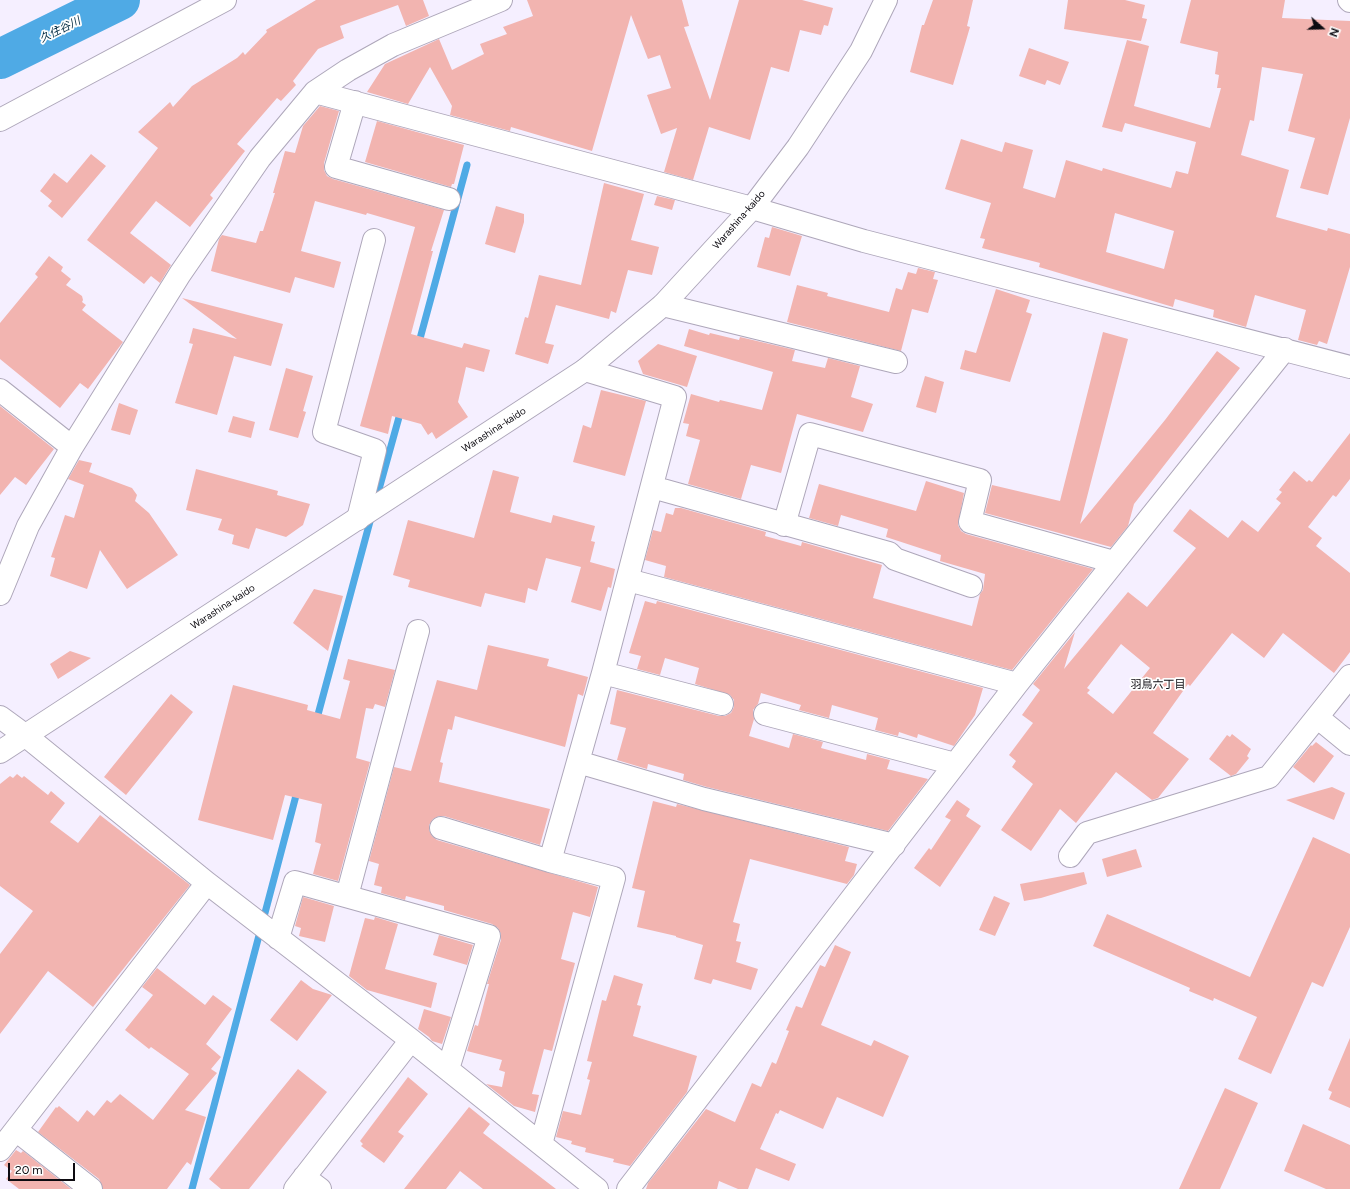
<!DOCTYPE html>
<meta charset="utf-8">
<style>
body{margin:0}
#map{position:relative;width:1350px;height:1189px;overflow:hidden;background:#f5efff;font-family:Figtree,sans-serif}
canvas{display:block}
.north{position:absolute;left:1302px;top:8px;width:40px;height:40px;-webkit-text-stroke:3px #fff;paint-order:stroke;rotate:110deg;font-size:11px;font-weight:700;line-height:16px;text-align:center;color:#0d0b11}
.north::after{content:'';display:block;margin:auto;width:14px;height:18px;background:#0d0b11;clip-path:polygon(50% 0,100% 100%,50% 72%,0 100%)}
.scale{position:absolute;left:8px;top:1163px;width:67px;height:18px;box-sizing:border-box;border:2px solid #0d0b11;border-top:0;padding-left:5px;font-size:12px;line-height:14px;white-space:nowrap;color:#0d0b11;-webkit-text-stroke:3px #fff;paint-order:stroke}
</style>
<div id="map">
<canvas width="1350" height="1189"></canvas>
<div class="north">N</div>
<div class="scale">20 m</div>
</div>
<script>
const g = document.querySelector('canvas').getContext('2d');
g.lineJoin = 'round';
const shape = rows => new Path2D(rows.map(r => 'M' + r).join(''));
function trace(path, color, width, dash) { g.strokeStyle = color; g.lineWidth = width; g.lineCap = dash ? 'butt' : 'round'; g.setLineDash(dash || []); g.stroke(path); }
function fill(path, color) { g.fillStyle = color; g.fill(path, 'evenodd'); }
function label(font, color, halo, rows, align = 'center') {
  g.font = font + ' Figtree,"Noto Sans JP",sans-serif'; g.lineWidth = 3.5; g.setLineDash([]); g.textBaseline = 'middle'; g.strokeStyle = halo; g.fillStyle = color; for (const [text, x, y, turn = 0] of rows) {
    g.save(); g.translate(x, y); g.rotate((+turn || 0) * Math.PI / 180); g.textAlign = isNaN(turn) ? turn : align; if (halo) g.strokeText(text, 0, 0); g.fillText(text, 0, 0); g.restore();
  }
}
const stream = shape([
 [418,346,467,165],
 [376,500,401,410],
 [316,722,372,514],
 [192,1189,298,788]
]);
const river = shape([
 [0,59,120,0]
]);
const building = shape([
 [316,0,423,0,429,16,406,26,398,5,340,26,344,38,318,49,293,81,296,85,281,101,277,98,237,144,245,151,210,195,213,198,190,227,156,201,130,233,171,265,160,283,151,276,144,284,87,240,158,148,138,132,170,102,173,107,192,86,237,58,243,52,245,55,267,32,266,30],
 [527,0,682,0,689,26,684,27,710,100,739,0,802,0,833,8,828,26,824,25,821,35,800,30,789,72,771,67,750,140,709,127,693,180,664,172,677,128,661,134,647,95,671,88,660,55,648,59,631,15,592,151,511,127,510,131,450,115,452,106,430,67,408,104,367,92,385,64,439,39,452,70,484,54,480,44,507,34,503,27,533,16],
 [933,0,973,0,967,26,970,27,953,85,910,72,922,25,924,25],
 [1068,0,1125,0,1145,5,1142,18,1147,19,1141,41,1064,29],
 [1191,0,1285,0,1282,18,1350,21,1350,118,1328,195,1300,188,1315,138,1288,131,1303,74,1262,67,1254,121,1250,120,1241,155,1289,170,1276,217,1327,231,1328,228,1350,234,1350,267,1327,344,1319,341,1317,345,1298,340,1306,310,1255,295,1246,327,1213,317,1214,310,1175,299,1173,307,1039,267,1040,263,982,248,985,239,980,238,991,203,945,189,961,139,1002,152,1005,142,1033,150,1023,188,1055,198,1066,160,1102,171,1103,168,1171,188,1176,171,1188,174,1196,142,1125,123,1122,132,1102,127,1127,40,1149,46,1134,106,1210,128,1221,88,1217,88,1219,75,1215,74,1218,52,1180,43],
 [1115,213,1174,231,1164,269,1106,252],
 [1029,48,1069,62,1060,85,1047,80,1045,85,1019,76],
 [320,106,339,111,324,163,324,170,327,176,333,179,444,210,431,251,433,251,411,334,462,348,464,343,490,350,484,372,466,367,458,402,468,417,436,439,432,432,428,435,421,424,392,416,388,434,360,426,415,227,367,213,366,215,315,201,301,251,341,262,334,288,295,277,290,293,211,271,219,239,222,235,256,243,260,231,263,231,275,193,273,193,285,151,295,153,303,126],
 [377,121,464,145,454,184,452,184,451,187,365,162],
 [91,154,106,166,62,218,48,206,52,201,40,191,54,173,67,183],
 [604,183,644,194,631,240,659,247,652,275,628,270,616,313,611,311,609,319,556,305,545,343,554,345,548,364,515,354,525,317,528,318,539,275,581,285],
 [657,196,675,200,672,210,654,205],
 [496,206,524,214,524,222,515,253,485,244],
 [772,227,802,236,790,276,757,267,765,237,769,238],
 [49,256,63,267,61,271,71,279,66,285,82,296,83,300,82,302,86,305,82,310,123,342,88,389,80,383,60,408,0,359,0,323,38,277,35,274],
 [918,268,935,272,933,279,938,280,928,313,912,309,901,351,787,322,797,285,828,293,827,296,889,312,896,288,902,290,908,272,916,274],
 [996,289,1030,300,1026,312,1032,314,1010,382,960,369,965,350,976,353],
 [182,298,283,324,271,366,234,356,217,415,175,403,193,344,189,343,193,328,237,339],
 [689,329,709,335,710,333,739,340,740,337,795,350,792,361,825,368,828,358,860,366,851,397,873,404,863,432,797,414,781,473,751,465,741,499,688,484,700,440,686,436,689,424,683,423,691,394,719,402,720,400,762,410,773,372,684,346],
 [1103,332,1128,339,1080,524,1165,420,1217,351,1240,368,1134,504,1128,526,1111,547,985,513,992,485,1060,501],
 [658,344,697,356,687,387,643,374,638,361],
 [286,368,313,376,303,411,306,412,298,438,269,430],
 [925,376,944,382,936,413,916,407],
 [601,390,646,401,625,476,573,462,583,425,591,428],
 [119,403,138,410,130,435,111,430],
 [0,406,54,449,26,485,15,477,0,495],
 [233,416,255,422,251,438,228,432],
 [1350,433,1350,479,1336,497,1333,495,1308,527,1322,538,1316,546,1350,573,1350,652,1334,673,1283,633,1264,658,1232,633,1190,686,1188,684,1153,733,1189,759,1158,798,1152,800,1116,772,1076,823,1060,809,1031,851,1001,830,1033,784,1012,767,1016,761,1009,755,1033,723,1022,715,1040,690,1033,684,1075,632,1064,669,1128,592,1147,607,1196,548,1173,531,1190,509,1228,538,1242,520,1258,532,1281,503,1276,499,1282,492,1279,490,1294,471,1307,482,1309,480,1312,482],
 [1121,644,1150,668,1113,714,1087,693,1090,690,1087,688],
 [79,460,92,463,89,472,132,488,137,495,135,501,149,513,178,555,127,589,100,550,87,589,50,576,55,558,51,557,65,515,74,518,84,485,68,479],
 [196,469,278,491,277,495,310,504,303,525,286,537,256,528,249,549,232,544,234,535,218,530,222,519,186,510],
 [493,470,519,477,510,512,551,523,553,515,595,526,591,541,595,542,590,562,615,569,611,588,608,587,601,611,571,602,581,567,546,558,537,591,528,588,525,603,485,593,481,607,408,587,410,580,393,575,408,520,474,538],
 [926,481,964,493,958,525,961,531,966,534,1093,569,1012,670,664,577,666,566,645,560,653,530,661,532,666,513,673,515,675,508,681,508,766,532,765,536,801,546,802,542,882,565,873,598,972,626,980,594,983,590,985,574,940,561,941,555,886,537,888,529,841,515,838,526,809,518,819,484,916,511],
 [314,589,343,596,328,651,293,623],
 [645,601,656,604,657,601,983,688,975,715,954,746,918,734,917,738,899,732,898,736,875,730,878,718,832,705,829,718,799,710,801,705,761,693,758,704,753,710,754,719,749,736,789,748,793,734,823,742,821,748,866,760,867,754,890,760,887,769,928,779,888,831,707,787,683,780,684,774,648,764,647,769,617,760,626,728,610,724,617,690,719,716,725,716,731,713,734,707,734,700,730,695,695,684,699,668,665,658,660,675,637,669,641,656,629,653],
 [488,645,549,659,547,666,588,677,583,696,578,694,565,747,455,716,452,730,448,729,440,762,443,763,439,782,550,809,540,845,444,816,439,816,433,819,429,825,429,830,432,836,437,840,598,887,590,917,573,912,561,959,575,963,552,1051,544,1049,532,1094,539,1095,535,1112,514,1106,486,1084,502,1087,505,1072,499,1070,502,1060,467,1051,475,1025,478,1026,489,984,487,984,501,940,501,934,498,928,492,924,444,910,444,906,406,896,405,900,381,893,382,887,374,885,379,864,369,861,394,767,411,771,437,680,477,690],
 [70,651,91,658,58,679,50,664],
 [348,659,395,670,385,707,375,704,373,709,366,708,356,758,370,762,338,881,313,874,321,844,315,842,322,804,285,795,273,840,198,820,233,685,308,705,307,710,340,719,350,681,343,679],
 [171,694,193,712,126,795,104,777],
 [1232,734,1251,749,1247,756,1249,758,1236,774,1231,776,1209,759,1227,735,1230,737],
 [1316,742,1334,756,1314,783,1293,767,1311,745,1312,746],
 [17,774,22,778,24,776,48,795,51,791,65,803,50,822,78,843,100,815,190,885,93,1007,48,971,0,1034,0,954,33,911,0,886,0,784,10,776,13,778],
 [1332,787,1345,793,1334,820,1286,800],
 [957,800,970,809,966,816,981,826,940,887,914,868,929,848,931,850,951,820,945,817],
 [653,801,676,807,677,804,849,847,845,861,857,864,854,875,847,884,750,859,733,922,740,924,736,941,741,942,736,962,758,969,751,990,713,979,711,984,694,979,703,945,676,937,676,936,637,927,645,891,632,888],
 [1313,837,1350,854,1350,927,1323,987,1312,982,1271,1074,1238,1059,1257,1017,1214,998,1213,1001,1189,991,1190,988,1093,946,1107,914,1250,977],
 [1136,849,1142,867,1107,877,1102,859],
 [1084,872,1087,884,1041,898,1024,901,1020,884],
 [994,896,1010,903,995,936,979,930],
 [303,897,334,906,325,942,299,936,301,928,295,926],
 [375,917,398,924,385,969,437,983,431,1008,367,990,349,976,365,918,374,920],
 [439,935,473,945,467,965,433,955],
 [835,945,851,952,821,1025,871,1046,874,1040,909,1056,883,1117,837,1097,823,1129,780,1110,778,1114,776,1113,760,1149,796,1164,789,1181,756,1168,748,1189,738,1189,719,1181,717,1189,646,1189,648,1183,706,1109,735,1122,752,1083,761,1087,772,1062,776,1064,789,1031,786,1030,796,1006,802,1008,820,965,825,967],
 [157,968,205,1005,213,995,232,1009,206,1044,221,1057,211,1069,217,1073,185,1110,206,1117,191,1165,187,1162,167,1189,103,1189,99,1179,38,1132,56,1107,57,1108,59,1106,78,1122,87,1110,94,1116,107,1100,111,1103,120,1094,153,1120,189,1074,151,1047,149,1049,125,1030,153,995,142,987],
 [614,975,643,984,637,1005,641,1006,633,1036,697,1056,687,1092,630,1166,613,1162,614,1159,585,1152,586,1148,571,1144,572,1141,556,1137,563,1111,581,1115,590,1080,587,1079,592,1062,587,1061,602,1000,606,1001],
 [301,980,313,989,332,995,297,1041,270,1020],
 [424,1009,451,1017,442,1044,432,1041,429,1037,418,1029],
 [1350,1038,1350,1108,1329,1099,1332,1092,1328,1090],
 [298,1069,327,1092,249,1189,221,1189,209,1179],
 [408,1077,428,1094,398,1132,404,1136,384,1163,361,1146,363,1144,360,1141],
 [1225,1088,1258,1103,1220,1189,1179,1189],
 [469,1107,490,1124,483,1133,556,1189,483,1189,460,1171,446,1189,404,1189],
 [1303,1124,1350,1145,1350,1189,1326,1189,1284,1171],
 [16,1150,21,1153,23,1151,71,1189,19,1189,6,1179,12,1171,4,1165]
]);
const minor = shape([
 [1349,0,1350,1],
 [315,92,752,208,864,241,1350,367],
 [355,102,336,167,449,199],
 [0,120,225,0],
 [663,305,896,362],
 [0,390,72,447],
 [652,487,889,553,895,559,971,586],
 [358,519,375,450,324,432,374,240],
 [784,525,810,434,980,480,970,522,1114,562],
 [628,580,1017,684],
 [0,594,28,526,72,447,180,274,260,158,315,92,348,70,393,45,501,0],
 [603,673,722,704],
 [765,714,955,764],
 [0,717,26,736,207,883,411,1040,597,1189],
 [1317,717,1350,744],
 [578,762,704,799,894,845],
 [441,828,550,861],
 [1070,856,1087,833,1269,777,1350,676],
 [347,896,418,631],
 [278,938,295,882,489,936,448,1069],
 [16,1130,91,1189],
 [541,1144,614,878,550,861,603,673,675,397,585,370],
 [0,1150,207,883],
 [304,1177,320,1189],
 [295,1189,411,1040],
 [628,1189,1017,684,1285,349]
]);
const trunk = shape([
 [0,752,585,370,663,305,752,208,798,147,861,51,886,0]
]);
const streetNames = [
 ["Warashina-kaido",739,220,-49],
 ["Warashina-kaido",494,430,-33],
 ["Warashina-kaido",223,607,-33]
];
const waterNames = [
 ["久住谷川",60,30,-26]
];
const neighbourhoodNames = [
 ["羽鳥六丁目",1158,685]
];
trace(stream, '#4faae5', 7);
trace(river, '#4faae5', 40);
fill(building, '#f2b4b0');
trace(minor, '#aea7ba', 24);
trace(trunk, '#aea7ba', 24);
trace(minor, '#fff', 22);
trace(trunk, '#fff', 22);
label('10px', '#0d0b11', '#fff', streetNames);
label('italic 11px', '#042d44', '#fff', waterNames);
label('11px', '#0d0b11', '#fff', neighbourhoodNames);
</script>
